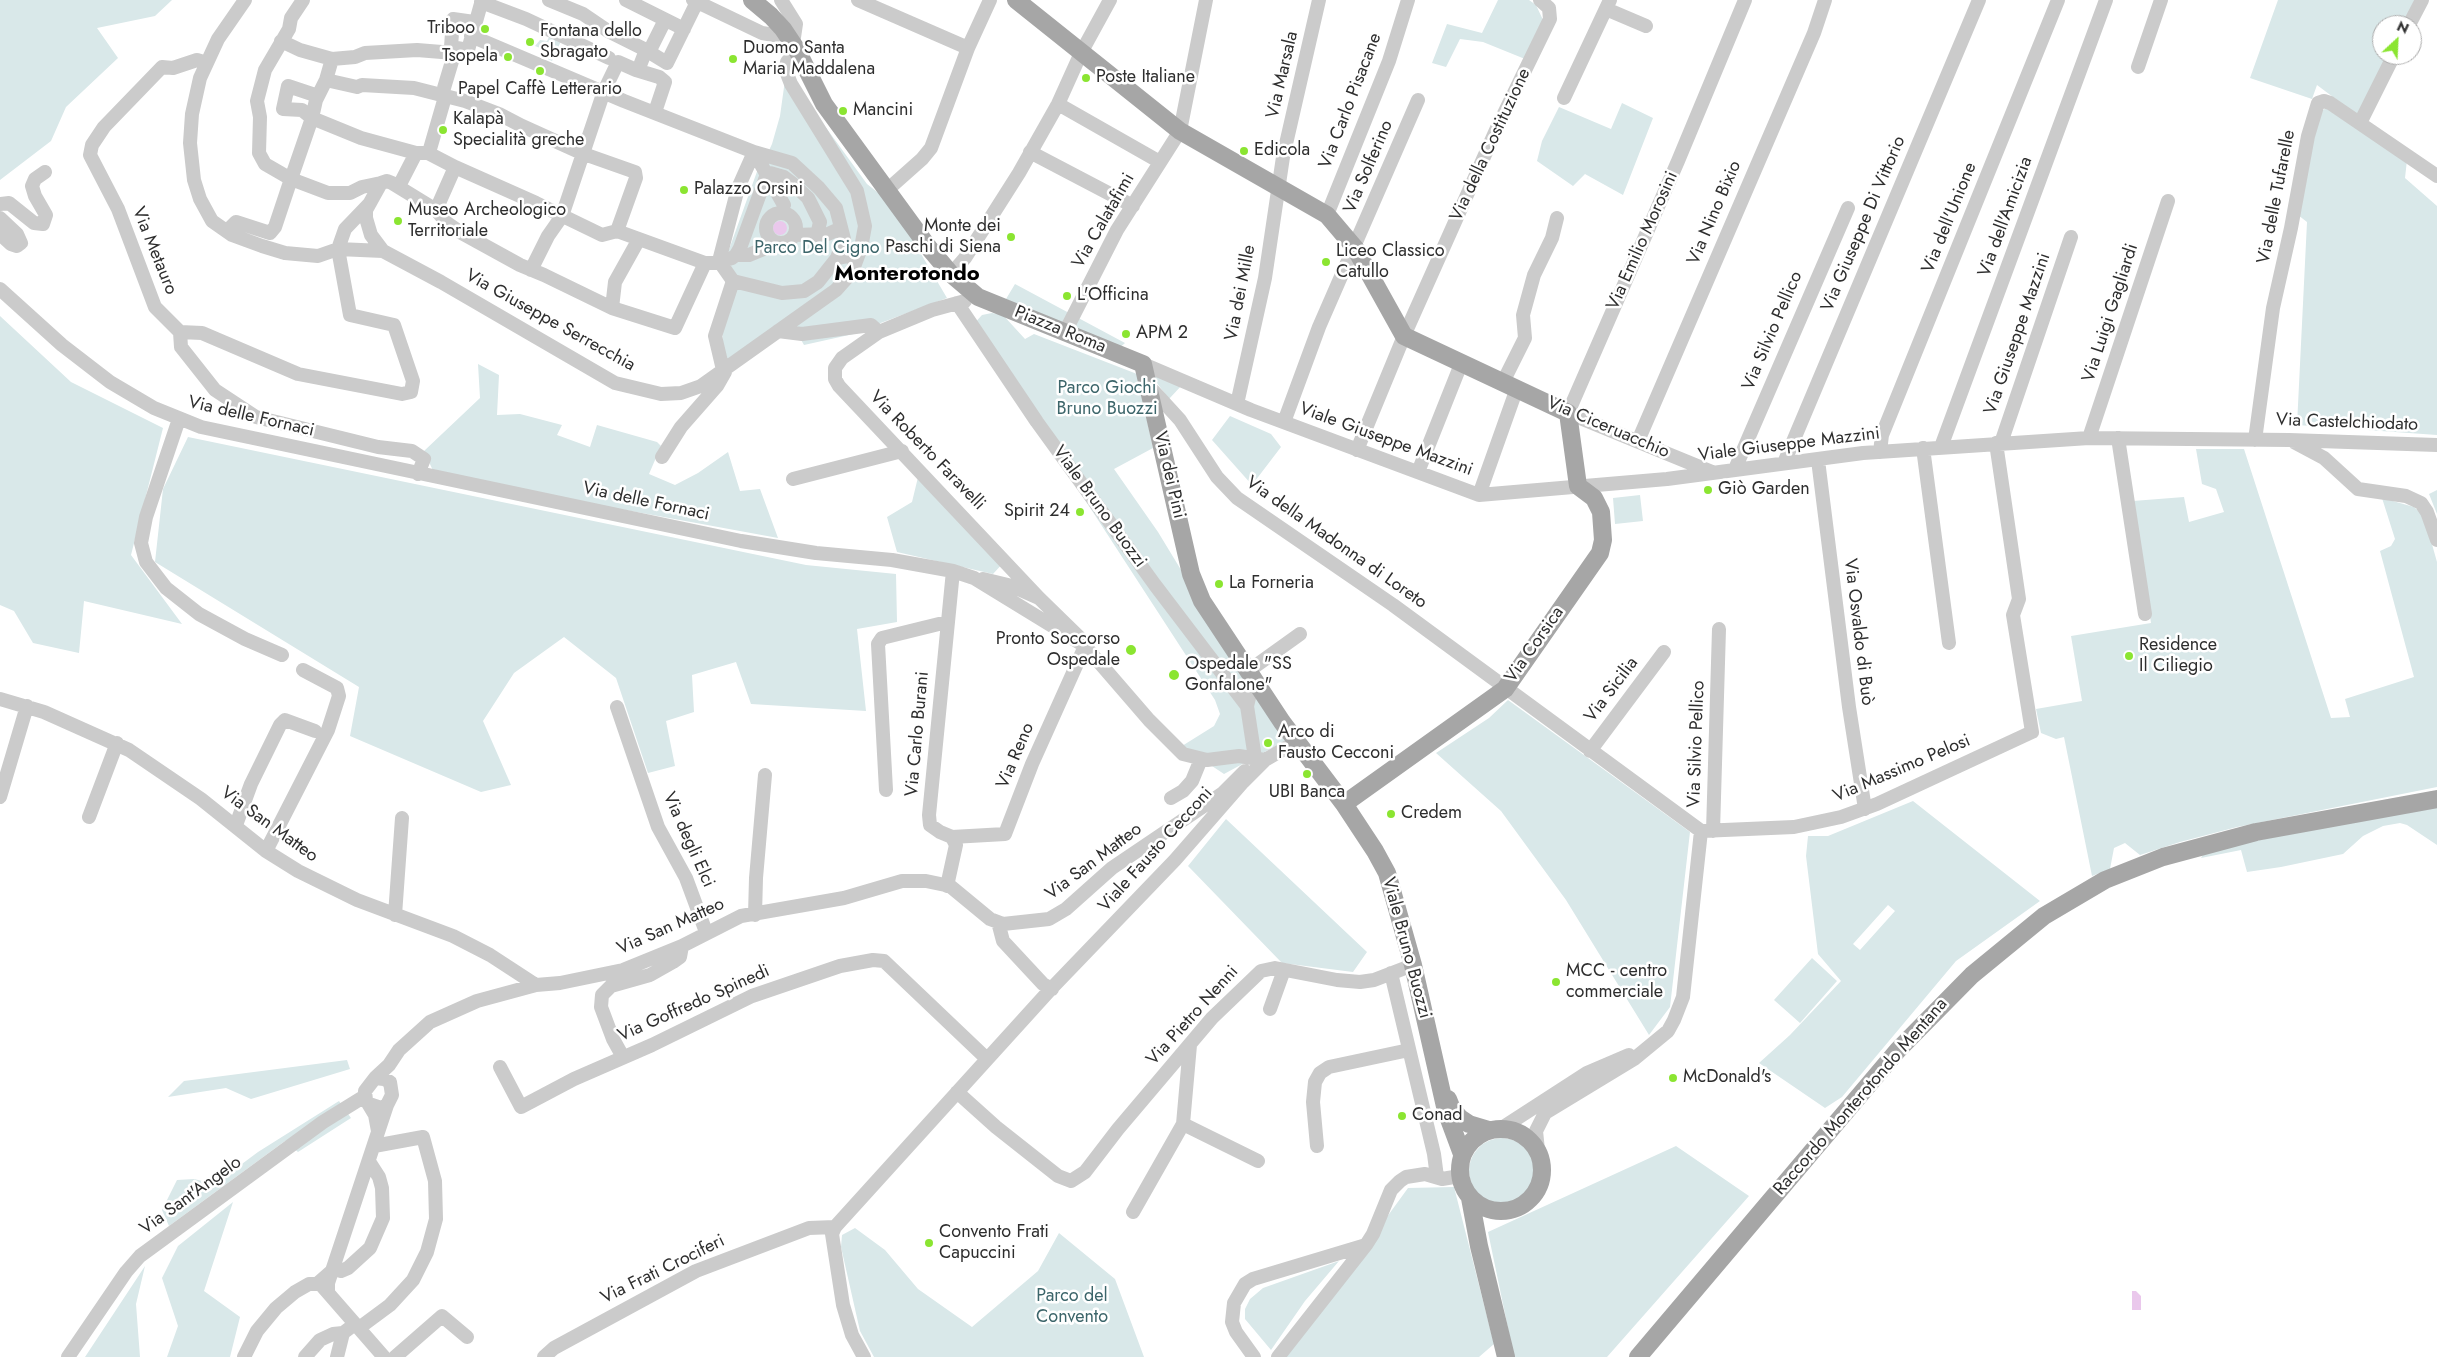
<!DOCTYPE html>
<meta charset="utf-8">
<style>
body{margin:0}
#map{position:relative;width:2437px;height:1357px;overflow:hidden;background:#fff;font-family:Jost,sans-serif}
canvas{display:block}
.north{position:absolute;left:2372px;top:15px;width:50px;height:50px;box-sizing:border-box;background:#fff;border:1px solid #ababab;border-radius:50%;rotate:25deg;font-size:14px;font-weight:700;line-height:20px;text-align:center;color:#2e2e2e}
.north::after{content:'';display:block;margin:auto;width:18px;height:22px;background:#8be531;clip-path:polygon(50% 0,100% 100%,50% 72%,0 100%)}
</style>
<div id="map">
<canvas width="2437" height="1357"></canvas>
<div class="north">N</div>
</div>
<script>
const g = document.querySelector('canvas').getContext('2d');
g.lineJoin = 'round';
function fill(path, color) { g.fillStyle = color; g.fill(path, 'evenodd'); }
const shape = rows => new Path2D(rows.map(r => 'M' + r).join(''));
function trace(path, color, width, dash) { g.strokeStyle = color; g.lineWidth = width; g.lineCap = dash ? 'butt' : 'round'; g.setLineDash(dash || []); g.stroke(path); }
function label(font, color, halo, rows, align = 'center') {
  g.font = font + ' Jost,sans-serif'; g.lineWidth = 5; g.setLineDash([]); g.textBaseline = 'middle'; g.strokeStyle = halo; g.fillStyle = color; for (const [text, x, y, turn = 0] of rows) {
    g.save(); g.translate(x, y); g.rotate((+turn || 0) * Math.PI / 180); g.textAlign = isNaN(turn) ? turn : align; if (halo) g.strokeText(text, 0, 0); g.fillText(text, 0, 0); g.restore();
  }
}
const green = shape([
 [0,0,172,0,155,16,97,28,118,58,66,107,51,141,0,180],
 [1498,0,1529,0,1536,5,1543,20,1525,59,1483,42,1460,39,1446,67,1432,63,1447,24,1482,33],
 [2278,0,2416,0,2403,25,2382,25,2382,55,2388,55,2357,115,2317,85,2312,99,2250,78],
 [550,35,561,41,552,61,541,56,545,50,535,46,540,40,547,41],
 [785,80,819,118,867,184,881,195,911,237,947,298,878,324,778,331,726,360,723,358,722,324,727,255,759,166,765,159,772,144,780,116],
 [1622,103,1653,118,1623,195,1585,174,1573,186,1537,161,1542,141,1559,107,1611,129],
 [2328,107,2407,160,2405,178,2437,206,2437,435,2297,425,2307,222,2298,215,2318,113],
 [1015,284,1125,343,1117,350,1006,299],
 [992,313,1003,315,1025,339,1034,334,1137,374,1153,448,1114,469,1158,532,1285,741,1224,774,1182,746,1214,726,1220,714,1215,700,972,326,982,315],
 [0,316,71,382,163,428,131,555,182,624,84,601,79,653,33,643,14,611,0,605],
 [867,331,804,345,800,338],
 [478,364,499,375,497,415,520,414,562,425,557,435,590,447,597,425,657,442,661,446,649,474,675,485,698,473,728,452,740,491,760,489,778,538,435,475,424,451,480,398],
 [1150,374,1182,385,1169,399],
 [1230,416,1271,434,1281,447,1252,485,1212,440],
 [188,437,806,565,896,574,897,622,857,629,866,711,751,704,736,662,692,675,694,712,666,721,675,766,648,773,616,678,564,637,514,673,483,721,511,785,481,792,350,736,359,687,155,562,163,489],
 [2196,449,2244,449,2331,718,2350,717,2345,699,2414,677,2380,551,2391,546,2395,539,2382,498,2414,507,2424,516,2437,562,2437,787,2237,827,2180,842,2140,855,2125,843,2114,848,2110,869,2092,876,2064,737,2056,739,2041,733,2036,709,2082,701,2071,636,2151,623,2133,501,2184,497,2189,522,2224,512,2216,489,2202,484],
 [919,473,1004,562,993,574,897,552,887,517,912,502],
 [2437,490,2437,514,2429,494],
 [1640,495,1643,521,1615,524,1613,498],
 [1508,700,1690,832,1670,1007,1649,1035,1566,900,1501,811,1436,753,1489,718],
 [1913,801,2040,901,1956,961,1842,1097,1825,1108,1759,1063,1790,1035,1841,981,1818,954,1806,856,1808,836,1828,836],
 [1888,905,1895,911,1860,950,1853,944],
 [2437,804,2437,845,2407,825,2400,823,2383,826,2363,836,2343,854,2281,867,2247,872,2241,850,2201,858,2205,851],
 [1226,819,1367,952,1353,972,1282,963,1188,866],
 [1812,958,1837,981,1800,1023,1774,1000],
 [347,1060,350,1069,251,1099,226,1088,168,1097,184,1081],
 [339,1101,351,1118,298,1152,285,1141,169,1226,162,1210,177,1180,194,1179,215,1184,258,1152],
 '1469 1171a33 33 0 1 1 66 0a33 33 0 1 1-66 0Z',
 [1676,1146,1749,1196,1607,1357,1514,1357,1488,1232],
 [1454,1187,1494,1344,1479,1357,1285,1357,1408,1188],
 [233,1202,204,1291,240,1317,230,1357,167,1357,178,1326,162,1278,178,1246],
 [855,1228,885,1250,918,1289,972,1327,1038,1271,1059,1233,1115,1279,1144,1357,874,1357,860,1331,841,1247,842,1235],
 [1339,1261,1305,1301,1271,1350,1245,1319,1245,1309,1250,1299,1263,1288],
 [145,1266,136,1304,140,1357,85,1357]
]);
const water = shape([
 '773 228a7 7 0 1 1 14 0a7 7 0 1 1-14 0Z',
 [2132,1291,2136,1291,2141,1296,2141,1310,2132,1310]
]);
const minor = shape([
 [626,0,684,29],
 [693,0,762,33,774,35,786,34],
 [781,0,796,24,793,44],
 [858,0,968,48],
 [481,2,526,19,609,58],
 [1606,9,1646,26],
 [665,20,649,52,667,63,697,2],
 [474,22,453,19,451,47,468,50,482,0],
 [2409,25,2422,0],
 [471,36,624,101,754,152,784,205],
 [281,41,300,50,332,59,355,57,365,53,417,50,454,53],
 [332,59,326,80,316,100,312,118,291,179,328,193,350,193,362,187,381,183],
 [207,63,197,60,173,68,162,67,104,127,92,145,90,155,118,209,155,307,180,332,181,347,215,390,256,417,378,447,412,451,424,459,418,474],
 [2138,67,2161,0],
 [636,70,659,77,665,82,655,112],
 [326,80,357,87,362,85,414,88,465,101,499,114,522,126,584,154,635,172,636,178,617,231],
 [318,96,288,86,283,109,302,110,312,118,361,138,416,153],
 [1564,98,1610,0],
 [1058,104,1160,162],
 [2360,123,2394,55],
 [1030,152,1133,206],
 [455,167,536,203,602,235,617,231],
 [399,186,416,153,428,153,430,149,445,97,442,93,444,88,456,48],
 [886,191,922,159,931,148,968,48,990,0],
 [370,203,345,229,338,249,383,251,371,235,366,218,366,210,381,183,387,181,392,183,436,210,455,167,428,153],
 [0,204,9,203,34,223,43,224,46,215,35,196,32,186,35,179,45,172],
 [436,210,447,223,460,232,520,265,544,275,612,308,675,328,705,263],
 '766 228a15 15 0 1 1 30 0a15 15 0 1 1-30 0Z',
 [1327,215,1389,61,1408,0],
 [0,218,17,234,21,243,17,246,11,244,0,234],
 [227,231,236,222,270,233,275,227,291,179,265,164,259,153,260,117,257,101,265,70,289,29,291,18,303,0],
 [617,231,705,263,715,263,732,258,736,255,740,248,766,177,770,173,784,177,792,183,808,198,820,222,817,235],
 [794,235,828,234,841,228],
 [383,251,441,282,615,383,661,394,681,393,701,386,836,290,852,272,861,248,865,226,857,191,791,84,786,71,787,62,797,50],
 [736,255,749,255,778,243],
 [837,258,844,239,836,208,819,188,792,163,754,152,738,188,719,261,733,281,782,293,804,291,818,282,837,258,858,254],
 [531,270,548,236,562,216,604,91,618,62,636,70,639,68,646,50,608,31,583,14,549,0],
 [951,274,965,258,1019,173,1058,104,1081,53,1110,0],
 [0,289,62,345,110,382,154,408,201,427,741,541,816,553,892,560,953,571,974,578,1085,646,1149,720,1183,754,1207,760,1239,756,1265,760],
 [965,301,932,310,879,332,842,358,835,368,835,379,839,386,1039,598],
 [957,303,1037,422,1155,585,1247,706],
 [612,308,615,282,639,239],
 [778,331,802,334,871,325,879,332],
 [180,332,202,333,298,374,402,394,411,392,413,381,394,325,350,315,338,249,318,256,285,253,262,246,232,235,212,221,200,199,194,180,190,143,192,114,200,78,218,39,245,0],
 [1065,332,1117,230,1180,131,1206,0],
 [1143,364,1251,410,1479,495,1667,479,1863,453,2089,438,2289,440,2437,445],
 [723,370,715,336,733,281],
 [1503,382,1525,338,1523,315,1534,275,1552,238,1557,218],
 [1148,385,1180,420,1217,477,1237,498,1393,605,1701,831,1794,827,1841,817,1877,804,2032,732,2013,615,2019,599,1996,443],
 [1237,404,1265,278,1283,157,1319,0],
 [179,419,146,517,141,543,146,562,166,588,199,614,245,639,282,655],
 [1284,422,1319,327,1418,100],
 [2089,438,2168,201],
 [2118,438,2145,614],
 [2255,440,2273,308,2291,228,2308,136,2318,103,2324,101,2330,103,2437,176],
 [1638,441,1814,33,1825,0],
 [2294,442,2324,458,2358,489,2406,496,2421,503,2427,512,2437,540],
 [2001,443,2071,237],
 [1941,447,2106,0],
 [1923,448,1949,643],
 [1357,450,1404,336,1496,130,1550,19,1549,8,1540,0],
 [1880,452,1882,435,2058,0],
 [662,457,681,427,717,386,725,372],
 [1818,460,1849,707,1865,809],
 [1784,463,1979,0],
 [1735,469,1848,208],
 [1418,472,1461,364],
 [1712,472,1568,413,1678,161,1745,0],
 [793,479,902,451],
 [1479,495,1517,388],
 [983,579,1012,586,1039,598,1079,637],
 [1247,672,1300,634],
 [1253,681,1247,706,1255,758],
 [0,699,44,712,129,750,201,799,266,851,298,871,357,900,453,936,490,955,536,985,560,983,623,970,682,946,741,916,844,898,902,881,926,881,950,886,990,919,1003,924,1049,919,1066,909,1112,868,1223,793,1245,771],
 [617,707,658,827,686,878,706,932],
 [1590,751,1664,652],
 [886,790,878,644,882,638,947,622],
 [0,797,27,706],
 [1171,798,1183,791,1192,781,1201,759],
 [89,817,117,743],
 [236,825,251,784,280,725,285,720,315,731],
 [1713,831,1719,629],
 [952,837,1005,834,1032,764,1085,646],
 [266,851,328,730,339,696,337,688,303,670],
 [947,886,956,845,952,837,940,832,930,825,929,815,953,571],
 [395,915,402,818],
 [755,915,756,878,765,775],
 [998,922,1003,941,1043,984,1052,989],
 [1391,973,1434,1154,1437,1177],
 [1270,1009,1284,970],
 [1190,1045,1183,1124,1258,1161],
 [623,1057,613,1039,601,1007,602,995,611,986,650,975,673,962,680,957,682,946],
 [500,1067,521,1107,574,1079,652,1045,752,996,840,966,873,960,884,961,987,1059],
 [375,1078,389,1065,399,1050,430,1022,477,1001,536,985],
 [957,1092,996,1127,1058,1176,1071,1181,1085,1172,1118,1129,1212,1018,1261,971,1275,968,1337,980,1360,982,1374,980,1413,965],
 [369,1104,381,1108,387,1105,392,1095,390,1082,384,1079,375,1078,365,1091,366,1100,375,1115,378,1131],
 [1502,1128,1587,1073,1629,1055],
 [1317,1146,1313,1102,1315,1082,1320,1073,1329,1067,1409,1050],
 [1538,1150,1536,1131,1545,1113,1634,1059,1668,1031,1674,1020,1683,997,1701,831],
 [1133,1212,1183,1124],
 [334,1269,341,1271,348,1268,370,1248,383,1218,382,1188,379,1177,370,1163],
 [322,1286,384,1357],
 [328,1291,328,1283,387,1105],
 [359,1328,390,1305,413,1280,427,1252,436,1219,435,1181,423,1137,374,1146],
 [68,1357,126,1272,140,1256,323,1122,365,1096],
 [244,1357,257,1331,276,1308,295,1292,309,1284,317,1284,333,1270],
 [305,1357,320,1340,333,1334,343,1333,355,1324],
 [337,1357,343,1333],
 [395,1357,442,1316,467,1337],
 [544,1357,554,1348,696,1271,809,1228,835,1227],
 [864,1357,852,1335,843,1305,832,1234,835,1227,1049,991,1175,860,1243,782,1265,760,1296,742],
 [1254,1357,1236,1332,1232,1322,1234,1303,1245,1284,1253,1279,1366,1245],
 [1278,1357,1366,1245,1373,1234,1391,1190,1400,1181,1406,1177,1425,1174,1442,1179,1460,1176]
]);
const major = shape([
 [752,0,771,16,783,29,797,50,824,104,929,248,951,274,978,297,1143,364,1191,574,1202,601,1282,722,1344,804,1375,851,1387,873,1413,965,1446,1111,1462,1154],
 [1016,0,1180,131,1327,215,1355,248,1404,336,1568,413,1578,486,1594,498,1601,512,1603,540,1600,553,1505,689,1344,804],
 [1448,1099,1452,1109,1460,1118,1469,1124,1489,1130],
 '1460 1170a41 41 0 1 1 82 0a41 41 0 1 1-82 0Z',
 [1470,1198,1479,1246,1506,1357],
 [1638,1357,1898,1050,1972,975,2044,916,2105,880,2163,857,2256,832,2437,799]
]);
const markers = [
 [485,29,5,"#8be531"],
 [530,42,5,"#8be531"],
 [508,57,5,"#8be531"],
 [733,59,5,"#8be531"],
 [540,71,5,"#8be531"],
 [1086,78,5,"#8be531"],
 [843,111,5,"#8be531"],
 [443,130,5,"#8be531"],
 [1244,151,5,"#8be531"],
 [684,190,5,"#8be531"],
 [398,221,5,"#8be531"],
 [1011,237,5,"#8be531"],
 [1326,262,5,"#8be531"],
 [1067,296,5,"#8be531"],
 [1126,334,5,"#8be531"],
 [1708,490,5,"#8be531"],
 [1080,512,5,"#8be531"],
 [1219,584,5,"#8be531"],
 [1131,650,6,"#8be531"],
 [2129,656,5,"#8be531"],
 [1174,675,6,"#8be531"],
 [1268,743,5,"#8be531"],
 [1307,774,5,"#8be531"],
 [1391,814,5,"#8be531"],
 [1556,982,5,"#8be531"],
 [1673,1078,5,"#8be531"],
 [1402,1116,5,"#8be531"],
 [929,1243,5,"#8be531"]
];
const poiNames = [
 ["Triboo",475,29,"right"],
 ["Fontana dello",540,32],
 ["Sbragato",540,53],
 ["Duomo Santa",743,49],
 ["Maria Maddalena",743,70],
 ["Tsopela",498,57,"right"],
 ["Poste Italiane",1096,78],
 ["Papel Caffè Letterario",540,90,"center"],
 ["Mancini",853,111],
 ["Kalapà",453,120],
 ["Specialità greche",453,141],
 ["Edicola",1254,151],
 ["Palazzo Orsini",694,190],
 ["Museo Archeologico",408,211],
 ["Territoriale",408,232],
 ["Monte dei",1001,227,"right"],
 ["Paschi di Siena",1001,248,"right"],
 ["Liceo Classico",1336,252],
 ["Catullo",1336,273],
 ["L'Officina",1077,296],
 ["APM 2",1136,334],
 ["Giò Garden",1718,490],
 ["Spirit 24",1070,512,"right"],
 ["La Forneria",1229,584],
 ["Pronto Soccorso",1120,640,"right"],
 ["Ospedale",1120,661,"right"],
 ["Residence",2139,646],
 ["Il Ciliegio",2139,667],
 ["Ospedale \"SS",1185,665],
 ["Gonfalone\"",1185,686],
 ["Arco di",1278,733],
 ["Fausto Cecconi",1278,754],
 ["UBI Banca",1307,793,"center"],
 ["Credem",1401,814],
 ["MCC - centro",1566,972],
 ["commerciale",1566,993],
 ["McDonald's",1683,1078],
 ["Conad",1412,1116],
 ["Convento Frati",939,1233],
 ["Capuccini",939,1254]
];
const streetNames = [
 ["Via Marsala",1283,75,-77],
 ["Via Carlo Pisacane",1351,101,-69],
 ["Via della Costituzione",1491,145,-65],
 ["Via Solferino",1369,167,-67],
 ["Via delle Tufarelle",2277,197,-79],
 ["Via Nino Bixio",1715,213,-67],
 ["Via dell'Amicizia",2006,217,-70],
 ["Via dell'Unione",1950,218,-68],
 ["Via Calatafimi",1104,221,-60],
 ["Via Giuseppe Di Vittorio",1864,224,-67],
 ["Via Emilio Morosini",1643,241,-66],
 ["Via Metauro",154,251,68],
 ["Via dei Mille",1241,293,-79],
 ["Via Luigi Gagliardi",2111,313,-72],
 ["Via Giuseppe Serrecchia",550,321,29],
 ["Piazza Roma",1060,330,22],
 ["Via Silvio Pellico",1773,331,-67],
 ["Via Giuseppe Mazzini",2018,334,-71],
 ["Via delle Fornaci",251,417,13],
 ["Via Castelchiodato",2347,423,2],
 ["Via Ciceruacchio",1608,428,23],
 ["Viale Giuseppe Mazzini",1386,440,20],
 ["Viale Giuseppe Mazzini",1789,445,-7],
 ["Via Roberto Faravelli",927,451,46],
 ["Via dei Pini",1169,475,77],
 ["Via delle Fornaci",646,502,12],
 ["Viale Bruno Buozzi",1099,507,54],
 ["Via della Madonna di Loreto",1336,543,35],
 ["Via Osvaldo di Buò",1858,632,83],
 ["Via Corsica",1535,645,-55],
 ["Via Sicilia",1612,690,-53],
 ["Via Carlo Burani",918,734,-85],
 ["Via Silvio Pellico",1697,744,-88],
 ["Via Reno",1016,756,-67],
 ["Via Massimo Pelosi",1902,769,-23],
 ["Via San Matteo",269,825,36],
 ["Via degli Elci",688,840,66],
 ["Viale Fausto Cecconi",1156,850,-48],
 ["Via San Matteo",1094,862,-37],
 ["Via San Matteo",671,927,-24],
 ["Viale Bruno Buozzi",1406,948,75],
 ["Via Goffredo Spinedi",694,1004,-24],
 ["Via Pietro Nenni",1193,1016,-48],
 ["Raccordo Monterotondo Mentana",1861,1097,-49],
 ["Via Sant'Angelo",191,1196,-36],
 ["Via Frati Crociferi",663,1270,-26]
];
const parkNames = [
 ["Parco Del Cigno",817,249],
 ["Parco Giochi",1107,389],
 ["Bruno Buozzi",1107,410],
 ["Parco del",1072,1297],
 ["Convento",1072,1318]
];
const districtNames = [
 ["Monterotondo",907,275]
];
fill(green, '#d9e8e9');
fill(water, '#eac8ec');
trace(minor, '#cbcbcb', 14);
trace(major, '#a6a6a6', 18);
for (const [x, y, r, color] of markers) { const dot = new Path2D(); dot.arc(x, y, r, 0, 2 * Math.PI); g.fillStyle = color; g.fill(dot); trace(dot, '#fff', 2); }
label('18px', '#2e2e2e', '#fff', poiNames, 'left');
label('18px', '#2e2e2e', '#fff', streetNames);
label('18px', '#3c656a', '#fff', parkNames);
label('bold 22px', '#000', '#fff', districtNames);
</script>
